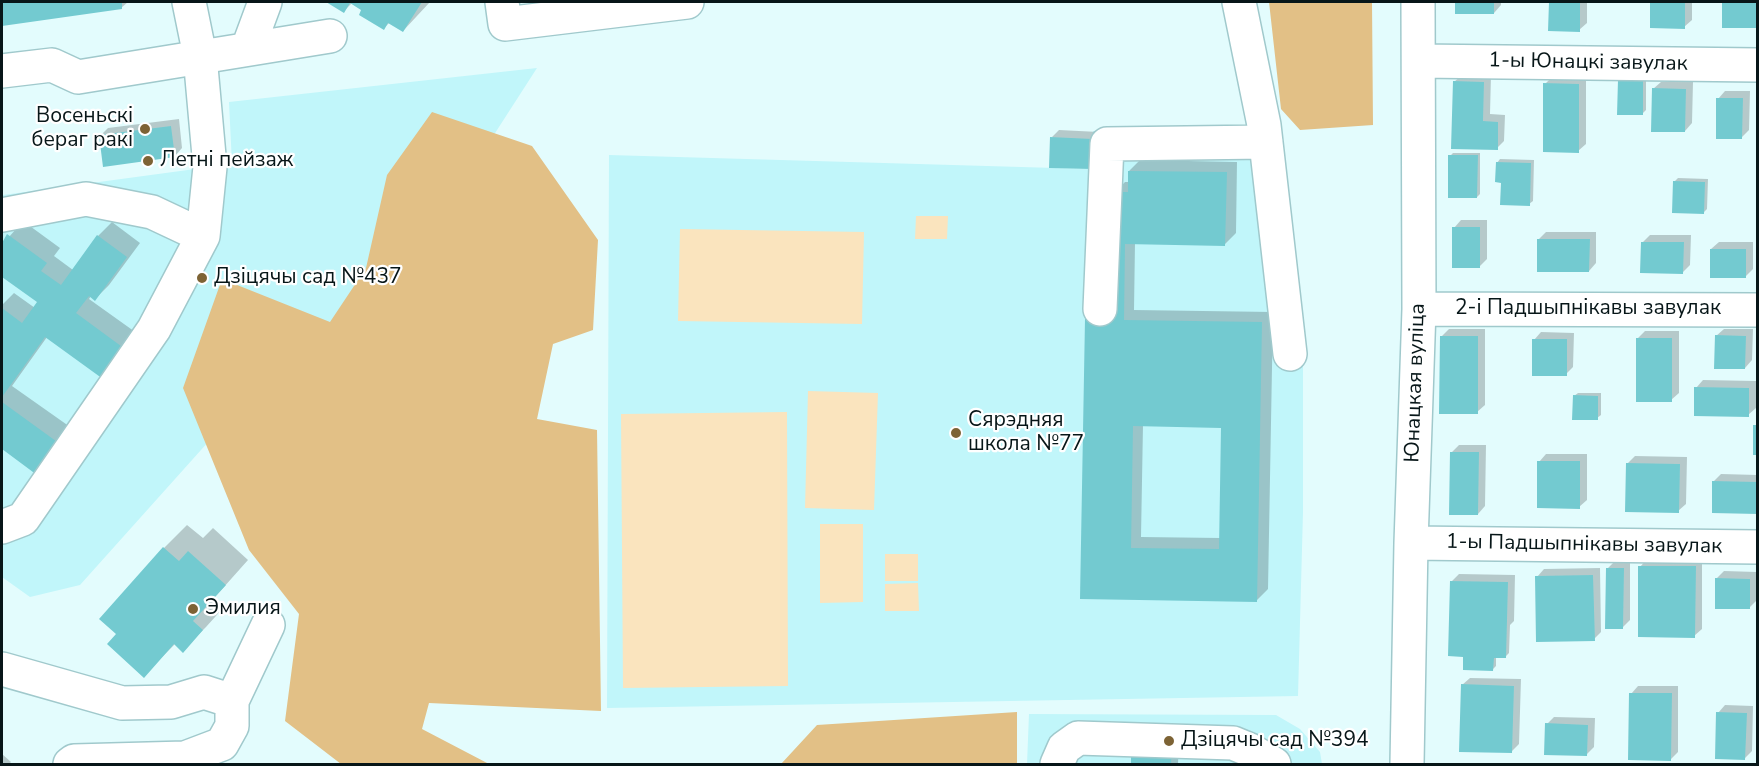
<!DOCTYPE html>
<meta charset="utf-8">
<style>
body{margin:0}
#map{position:relative;width:1759px;height:766px;overflow:hidden;background:#e3fcfd;font-family:"Nunito Sans",sans-serif}
canvas{display:block}
.frame{position:absolute;inset:0;border:3px solid #071618;pointer-events:none}
</style>
<div id="map">
<canvas width="1759" height="766"></canvas>
<div class="frame"></div>
</div>
<script>
const g = document.querySelector('canvas').getContext('2d');
g.lineJoin = 'round';
function fill(path, color) { g.fillStyle = color; g.fill(path, 'evenodd'); }
const shape = rows => new Path2D(rows.map(r => 'M' + r).join(''));
function trace(path, color, width, dash) { g.strokeStyle = color; g.lineWidth = width; g.lineCap = dash ? 'butt' : 'round'; g.setLineDash(dash || []); g.stroke(path); }
function label(font, color, halo, rows, align = 'center') {
  g.font = font + ' "Nunito Sans",sans-serif'; g.lineWidth = 4.5; g.setLineDash([]); g.textBaseline = 'middle'; g.strokeStyle = halo; g.fillStyle = color; for (const [text, x, y, turn = 0] of rows) {
    g.save(); g.translate(x, y); g.rotate((+turn || 0) * Math.PI / 180); g.textAlign = isNaN(turn) ? turn : align; if (halo) g.strokeText(text, 0, 0); g.fillText(text, 0, 0); g.restore();
  }
}
const built = shape([
 [537,68,350,358,244,402,80,585,30,597,2,577,2,198,3,195,232,164,229,102],
 [1093,131,1266,135,1303,354,1303,512,1298,696,607,708,609,155,1090,169],
 [1029,714,1276,715,1300,729,1320,752,1322,764,1027,764]
]);
const green = shape([
 [916,216,948,216,947,239,915,239],
 [680,229,864,232,862,324,678,321],
 [808,391,878,393,874,510,805,508],
 [787,412,788,686,623,688,621,414],
 [820,524,863,524,863,602,820,603],
 [885,554,918,554,918,581,885,581],
 [918,583,919,611,885,611,885,584]
]);
const forest = shape([
 [1269,2,1372,2,1373,125,1300,130,1281,109],
 [432,112,532,146,598,240,593,330,553,344,537,419,597,430,601,711,429,703,422,729,489,764,341,764,285,721,299,614,249,550,183,388,222,279,330,322,366,268,387,175],
 [1017,712,1017,764,781,764,817,725]
]);
const shadow = shape([
 [2,2,128,2,121,8,2,24],
 [329,2,430,2,403,31,390,22,384,28,363,10,352,3,344,11],
 [1456,2,1501,2,1501,5,1494,13,1456,12],
 [1550,2,1587,2,1587,23,1579,30,1550,30],
 [1652,2,1692,2,1692,20,1684,27,1652,27],
 [1462,75,1491,75,1490,114,1505,115,1504,141,1497,148,1454,82],
 [1552,77,1586,77,1586,144,1578,151,1545,84],
 [1623,77,1646,77,1646,110,1642,114,1619,80],
 [1661,82,1693,82,1692,123,1685,131,1653,89],
 [1725,91,1750,91,1749,130,1742,137,1718,99],
 [179,119,182,148,175,156,100,136,108,128],
 [1059,130,1099,132,1090,168,1052,137],
 [1453,153,1480,153,1480,194,1477,197,1450,156],
 [1500,159,1534,160,1533,201,1529,204,1503,181,1497,163],
 [1140,160,1237,162,1236,233,1225,244,1135,243,1134,310,1273,312,1268,589,1257,600,1081,597,1086,320,1098,309,1114,193,1125,182,1129,182,1129,171],
 [1143,425,1222,426,1221,538,1141,537],
 [1678,178,1708,179,1707,209,1704,212,1674,182],
 [1461,220,1487,220,1487,259,1479,267,1454,228],
 [23,221,60,248,54,256,73,270,98,236,112,222,140,243,109,285,95,299,91,296,89,299,138,334,117,363,47,337,12,386,73,429,37,473,2,447,2,305,14,293,35,308,39,302,2,275,2,245],
 [1546,232,1596,232,1596,263,1589,271,1538,240],
 [1650,235,1691,235,1690,265,1683,272,1642,243],
 [1719,242,1753,242,1753,269,1745,277,1711,249],
 [1449,329,1485,329,1485,405,1477,412,1441,337],
 [1724,329,1753,329,1752,360,1745,368,1716,336],
 [1645,331,1679,331,1679,393,1671,400,1638,338],
 [1541,332,1574,333,1573,367,1566,374,1534,340],
 [1703,380,1756,381,1756,408,1748,415,1696,388],
 [1578,393,1601,393,1601,415,1597,418,1574,396],
 [1459,445,1486,445,1485,506,1478,514,1452,452],
 [1546,454,1587,454,1587,500,1579,507,1539,462],
 [1635,456,1687,457,1686,504,1678,511,1627,464],
 [1721,474,1758,475,1758,512,1713,482],
 [187,525,203,538,213,528,248,560,215,597,225,606,206,627,183,650,175,644,144,675,118,634,164,548],
 [1647,559,1702,560,1702,629,1694,636,1640,567],
 [1615,561,1630,561,1630,620,1622,628,1608,568],
 [1600,568,1601,632,1594,639,1537,577,1544,569],
 [1724,571,1757,572,1757,600,1749,608,1716,579],
 [1459,574,1515,575,1514,621,1510,625,1509,653,1506,656,1496,656,1496,666,1493,669,1465,655,1452,581],
 [1470,678,1521,679,1519,744,1512,751,1462,685],
 [1638,686,1678,686,1678,752,1671,759,1631,694],
 [1725,705,1753,706,1752,751,1745,758,1718,713],
 [1554,717,1595,718,1594,747,1586,755,1547,724],
 [1179,739,1178,764,1132,764,1133,745],
 [2,754,11,762,9,764,2,764]
]);
const building = shape([
 [2,2,122,2,122,9,2,26],
 [326,2,422,2,403,32,388,23,384,30,359,15,361,10,350,3,344,13],
 [1455,2,1494,2,1494,14,1455,14],
 [1549,2,1580,2,1580,32,1548,31],
 [1650,2,1685,2,1685,29,1650,28],
 [1722,2,1758,2,1758,28,1722,28],
 [1618,80,1643,80,1643,115,1617,115],
 [1453,81,1484,82,1483,121,1498,122,1498,150,1451,149],
 [1543,83,1579,84,1579,153,1543,152],
 [1652,88,1686,89,1685,132,1651,132],
 [1716,98,1743,98,1742,139,1716,139],
 [171,126,175,157,103,167,99,135],
 [1050,137,1093,139,1091,169,1049,168],
 [1448,155,1478,155,1477,198,1448,198],
 [1496,162,1531,163,1530,206,1500,205,1501,183,1495,182],
 [1128,171,1227,172,1225,246,1125,244,1124,320,1262,322,1257,602,1080,599,1085,319,1110,320,1112,192,1128,192],
 [1133,426,1221,428,1219,549,1131,548],
 [1673,181,1705,182,1704,214,1672,213],
 [1452,227,1480,227,1480,268,1452,268],
 [7,234,47,263,41,271,61,285,97,235,127,257,95,301,89,296,76,313,125,349,103,379,45,337,2,397,2,308,22,323,37,302,2,277,2,243],
 [1537,239,1590,239,1589,272,1537,272],
 [1641,242,1684,242,1683,274,1640,273],
 [1710,249,1746,249,1746,278,1710,278],
 [1715,335,1746,336,1745,369,1714,369],
 [1440,336,1478,336,1478,414,1439,414],
 [1636,338,1672,338,1672,402,1636,402],
 [1532,339,1567,339,1567,376,1532,376],
 [1694,387,1749,388,1749,417,1694,416],
 [1573,395,1598,396,1598,420,1572,420],
 [2,402,60,444,37,475,2,449],
 [1753,425,1758,425,1758,455,1753,455],
 [1450,452,1479,452,1478,515,1449,515],
 [1537,461,1580,461,1580,509,1537,508],
 [1626,463,1680,464,1679,513,1625,512],
 [1712,481,1758,482,1758,514,1712,513],
 [163,547,179,561,188,551,226,585,193,621,203,630,183,653,174,644,144,678,107,644,116,634,99,619],
 [1638,566,1696,566,1695,638,1638,637],
 [1606,568,1624,568,1623,629,1605,629],
 [1593,575,1595,641,1536,642,1535,576],
 [1715,578,1750,579,1750,609,1715,609],
 [1450,581,1508,582,1506,658,1494,658,1493,671,1463,670,1463,657,1448,656],
 [1461,684,1514,686,1512,753,1459,752],
 [1629,693,1672,693,1671,761,1628,760],
 [1716,712,1747,713,1745,760,1715,759],
 [1545,723,1588,725,1587,756,1544,755],
 [1131,744,1172,745,1171,764,1131,764]
]);
const minor = shape([
 [502,2,505,24,687,2],
 [1239,2,1264,125,1290,354],
 [248,48,265,2],
 [1419,61,1758,65],
 [2,71,52,65,78,77,330,36],
 [2,215,86,199,152,212,203,236],
 [1100,309,1107,144,1266,142],
 [1419,309,1758,310],
 [2,527,23,519,154,329,203,236,210,167,200,56,189,2],
 [1411,543,1758,547],
 [2,669,122,703,171,702,204,692,232,701,268,625],
 [70,764,74,761,185,758,222,744,232,726,232,701],
 [1057,764,1064,748,1078,738,1233,743,1250,750,1274,764],
 [1407,764,1411,543,1419,309,1418,2]
]);
const markers = [
 [145,129,6,"#7d6335"],
 [148,161,6,"#7d6335"],
 [202,278,6,"#7d6335"],
 [956,433,6,"#7d6335"],
 [193,609,6,"#7d6335"],
 [1169,741,6,"#7d6335"]
];
const streetNames = [
 ["1-ы Юнацкі завулак",1588,63,1],
 ["2-і Падшыпнікавы завулак",1588,309],
 ["Юнацкая вуліца",1416,383,-88],
 ["1-ы Падшыпнікавы завулак",1584,545,1]
];
const poiNames = [
 ["Восеньскі",133,117,"right"],
 ["бераг ракі",133,141,"right"],
 ["Летні пейзаж",160,161],
 ["Дзіцячы сад №437",214,278],
 ["Сярэдняя",968,421],
 ["школа №77",968,445],
 ["Эмилия",205,609],
 ["Дзіцячы сад №394",1181,741]
];
fill(built, '#c1f6fa');
fill(green, '#fae4be');
fill(forest, '#e2c086');
fill(shadow, '#0003');
fill(building, '#73cad0');
trace(minor, '#a0c9cc', 36);
trace(minor, '#fff', 33);
for (const [x, y, r, color] of markers) { const dot = new Path2D(); dot.arc(x, y, r, 0, 2 * Math.PI); g.fillStyle = color; g.fill(dot); trace(dot, '#fff', 2); }
label('21px', '#071618', '#fff', streetNames);
label('21px', '#071618', '#fff', poiNames, 'left');
</script>
